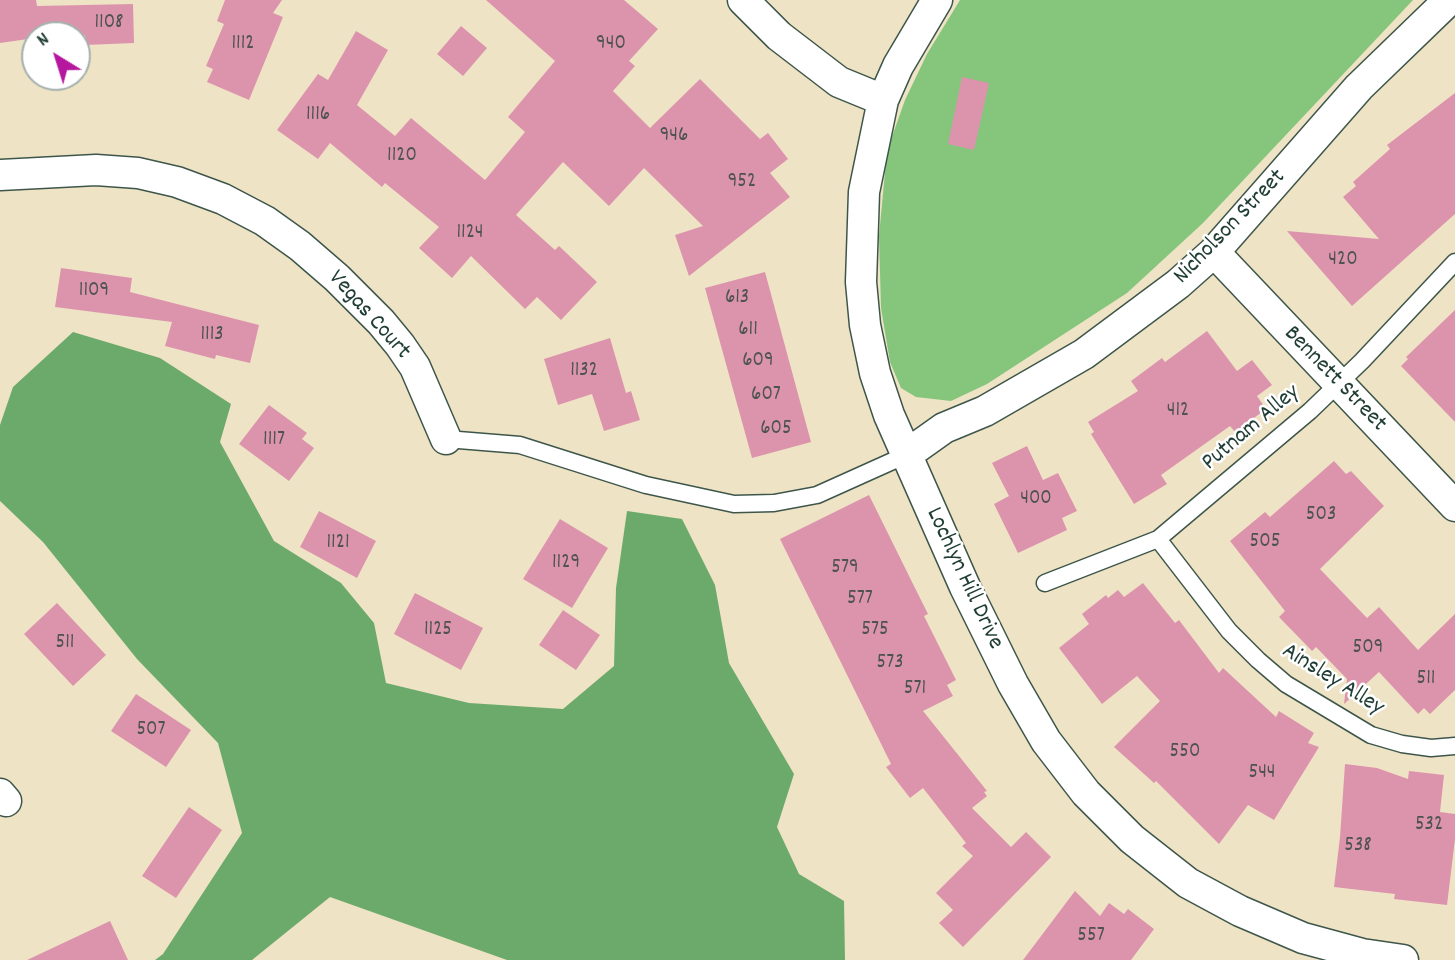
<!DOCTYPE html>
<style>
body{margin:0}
#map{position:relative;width:1455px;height:960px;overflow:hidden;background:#efe3c5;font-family:Dekko,sans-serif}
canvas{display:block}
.north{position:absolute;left:21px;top:21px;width:70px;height:70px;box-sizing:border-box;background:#fff;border:2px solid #a5b1ae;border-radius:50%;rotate:322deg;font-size:19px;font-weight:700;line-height:28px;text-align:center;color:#1f3d34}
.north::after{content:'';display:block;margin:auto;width:24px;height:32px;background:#b5179e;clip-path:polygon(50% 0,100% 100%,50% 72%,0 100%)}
</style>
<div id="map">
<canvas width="1455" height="960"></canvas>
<div class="north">N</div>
</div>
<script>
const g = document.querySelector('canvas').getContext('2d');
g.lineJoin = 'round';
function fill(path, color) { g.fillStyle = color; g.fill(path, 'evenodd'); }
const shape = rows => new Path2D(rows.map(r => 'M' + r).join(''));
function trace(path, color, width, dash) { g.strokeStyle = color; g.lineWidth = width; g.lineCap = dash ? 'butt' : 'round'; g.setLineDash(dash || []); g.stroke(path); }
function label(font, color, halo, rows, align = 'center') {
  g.font = font + ' Dekko,sans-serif'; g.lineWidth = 5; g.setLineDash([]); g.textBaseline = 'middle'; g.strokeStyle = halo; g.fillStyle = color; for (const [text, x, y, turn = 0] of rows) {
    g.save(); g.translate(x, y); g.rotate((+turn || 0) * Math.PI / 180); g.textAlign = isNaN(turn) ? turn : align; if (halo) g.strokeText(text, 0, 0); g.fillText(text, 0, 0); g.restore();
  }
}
const green = shape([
 [960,0,1413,0,1203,223,1127,293,987,384,951,401,916,397,901,388,890,362,881,308,879,236,887,151,905,100,927,54]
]);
const forest = shape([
 [73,332,160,358,231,404,220,442,274,541,341,583,374,623,386,683,469,703,563,709,614,666,616,588,627,511,682,519,715,585,729,663,794,774,777,827,799,874,844,901,845,960,507,960,330,897,252,960,155,960,163,954,242,833,218,743,137,659,43,542,0,501,0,425,13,387]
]);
const building = shape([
 [0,0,36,0,37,6,133,4,134,43,85,45,85,35,35,35,35,38,0,43],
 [225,0,282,0,273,13,283,17,249,100,207,82,213,69,206,66,224,24,217,21],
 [486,0,624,0,658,29,629,61,635,66,613,91,650,128,700,79,760,139,768,133,788,159,770,173,790,197,689,276,675,235,703,226,644,168,609,206,563,162,516,215,555,250,559,246,597,282,561,320,537,297,525,309,471,256,452,278,419,248,439,227,385,183,382,187,330,143,318,159,277,130,318,74,328,80,356,31,388,50,357,105,395,136,411,118,485,180,525,132,508,117,555,61],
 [461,26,487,48,463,76,437,54],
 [962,77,989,83,974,150,948,144],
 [1455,93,1455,214,1352,306,1287,231,1379,239,1343,197,1356,186,1353,182,1390,149,1387,145],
 [61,268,132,278,130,292,259,325,250,363,216,355,215,359,165,346,172,322,55,307],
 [765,272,811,442,752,458,705,288],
 [1455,310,1455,422,1401,366,1408,359,1406,357],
 [1207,331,1237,371,1252,360,1272,385,1257,396,1266,409,1235,432,1230,426,1161,475,1167,484,1134,504,1091,434,1094,432,1088,422,1138,391,1131,381,1162,358,1165,362],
 [610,338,626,393,631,391,640,420,604,431,592,394,558,405,544,359],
 [269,405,307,433,302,439,314,448,289,481,239,444],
 [1027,446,1043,480,1058,473,1077,511,1062,518,1067,530,1018,553,994,504,1009,496,992,463],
 [1334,461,1346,474,1351,471,1384,506,1320,569,1367,618,1379,607,1418,650,1455,614,1455,690,1430,714,1424,708,1418,714,1379,672,1344,704,1347,679,1316,647,1312,651,1279,617,1285,611,1230,541,1265,512,1270,517],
 [869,495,913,584,928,614,924,616,956,680,947,685,953,696,923,711,987,791,984,792,987,796,972,808,1011,847,1026,832,1051,857,963,947,939,923,953,910,936,893,973,856,962,846,966,843,923,788,910,798,886,767,891,764,780,539],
 [319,511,376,541,357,578,300,547],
 [560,519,608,548,572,608,523,579],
 [1143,583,1175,623,1179,620,1219,673,1223,668,1276,717,1279,711,1314,733,1308,743,1319,747,1274,820,1248,805,1219,844,1156,781,1154,783,1114,747,1160,701,1137,676,1102,704,1059,648,1089,624,1082,614,1106,595,1108,598,1118,590,1124,597],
 [415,593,483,628,461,670,394,634],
 [57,603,106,655,73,686,24,634],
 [563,610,600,635,576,670,539,645],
 [136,694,191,730,166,767,111,731],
 [1345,764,1377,768,1408,779,1409,771,1444,775,1440,812,1455,814,1455,839,1447,905,1394,899,1395,894,1334,887,1340,837],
 [189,807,222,830,176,898,142,876],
 [1075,891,1100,916,1109,903,1124,914,1128,909,1154,929,1131,960,1023,960],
 [110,921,128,960,27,960]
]);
const service = shape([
 [446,439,520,445,646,485,734,504,774,503,817,495,906,455],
 [1158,539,1229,631,1258,660,1286,684,1371,735,1402,744,1431,748,1455,746],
 [1045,583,1158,539,1310,411,1362,361,1455,262]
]);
const minor = shape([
 [743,0,779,36,839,82,883,100],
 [937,0,898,66,883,100,864,192,861,282,865,325,875,373,889,415,965,587,1013,684,1046,741,1086,793,1132,839,1188,883,1240,911,1303,938,1362,954,1403,960],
 [0,175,96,170,138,173,177,182,223,199,265,221,300,246,337,278,381,322,400,345,415,367,446,439],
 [1214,252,1455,506],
 [906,455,944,428,985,411,1084,354,1178,284,1214,252,1359,87,1449,0],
 [0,794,6,801]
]);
const numberNames = [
 ["1108",109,24],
 ["1112",243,45],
 ["940",611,45],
 ["1116",318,116],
 ["946",674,137],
 ["1120",402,157],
 ["952",742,183],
 ["1124",470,234],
 ["420",1343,261],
 ["1109",94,292],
 ["613",737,299],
 ["611",748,331],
 ["1113",212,336],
 ["609",758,362],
 ["1132",584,372],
 ["607",766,396],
 ["412",1178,412],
 ["605",776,430],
 ["1117",274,441],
 ["400",1036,500],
 ["503",1321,516],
 ["505",1265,543],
 ["1121",338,544],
 ["1129",566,564],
 ["579",845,569],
 ["577",860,600],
 ["1125",438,631],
 ["575",875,631],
 ["511",65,644],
 ["509",1368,649],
 ["573",890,664],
 ["511",1426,680],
 ["571",915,690],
 ["507",151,731],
 ["550",1185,753],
 ["544",1262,774],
 ["532",1429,826],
 ["538",1358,847],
 ["557",1091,937]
];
const streetNames = [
 ["Nicholson Street",1231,228,-46],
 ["Vegas Court",368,316,48],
 ["Bennett Street",1334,380,46],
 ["Putnam Alley",1252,429,-40],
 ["Lochlyn Hill Drive",963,579,65],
 ["Ainsley Alley",1332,681,32]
];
fill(green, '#85c57c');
fill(forest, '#6caa6c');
fill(building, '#dc94ad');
trace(service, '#3e564a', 19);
trace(minor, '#3e564a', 33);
trace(service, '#fff', 16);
trace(minor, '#fff', 30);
label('21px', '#4e5352', null, numberNames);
label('24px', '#1f3d34', '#fff', streetNames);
</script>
